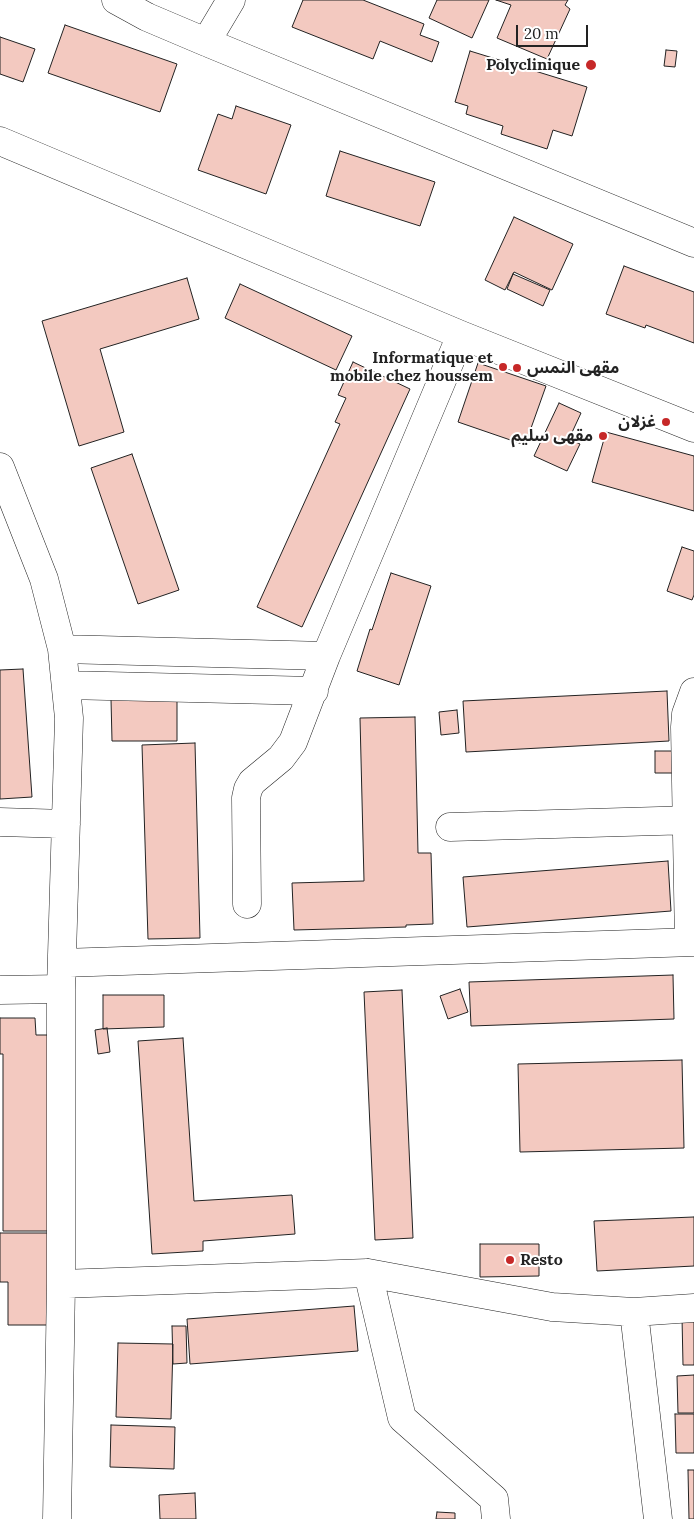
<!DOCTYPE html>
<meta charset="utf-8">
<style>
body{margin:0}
#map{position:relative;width:694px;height:1519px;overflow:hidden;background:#fff;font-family:Lora,serif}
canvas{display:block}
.scale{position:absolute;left:516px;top:25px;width:72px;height:22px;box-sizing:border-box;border:2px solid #222;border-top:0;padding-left:6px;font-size:15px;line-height:18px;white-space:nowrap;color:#222;-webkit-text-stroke:4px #fff;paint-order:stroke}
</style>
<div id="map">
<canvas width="694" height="1519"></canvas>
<div class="scale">20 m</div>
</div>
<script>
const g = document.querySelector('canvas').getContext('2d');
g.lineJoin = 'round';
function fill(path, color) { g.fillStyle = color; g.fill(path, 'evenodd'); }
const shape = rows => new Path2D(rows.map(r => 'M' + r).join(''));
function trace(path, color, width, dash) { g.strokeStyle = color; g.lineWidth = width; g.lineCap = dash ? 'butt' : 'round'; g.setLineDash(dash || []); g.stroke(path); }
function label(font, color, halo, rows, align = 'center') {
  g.font = font + ' Lora,"Noto Sans Arabic",serif'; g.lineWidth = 4; g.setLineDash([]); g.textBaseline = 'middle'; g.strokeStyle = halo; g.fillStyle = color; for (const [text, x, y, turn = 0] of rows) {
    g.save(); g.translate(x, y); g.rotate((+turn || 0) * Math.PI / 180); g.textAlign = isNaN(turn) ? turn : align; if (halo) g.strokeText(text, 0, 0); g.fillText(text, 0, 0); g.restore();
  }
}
const building = shape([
 [303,0,363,0,424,24,420,35,439,42,432,62,380,41,373,59,292,27,303,0],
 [437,0,489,0,472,38,429,18,437,0],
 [496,0,568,0,565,5,570,9,547,59,497,38,511,5,496,0],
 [65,25,177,64,160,112,48,73,65,25],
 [0,37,35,49,23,82,0,74,0,37],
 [666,50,677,51,675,67,664,66,666,50],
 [470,51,587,87,572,136,553,130,547,149,501,134,503,126,466,114,468,106,455,102,470,51],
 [236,106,291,125,266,194,198,170,218,114,232,119,236,106],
 [340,151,435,182,420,226,326,196,340,151],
 [514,217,573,244,552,290,514,272,505,290,485,280,514,217],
 [624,266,694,292,694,343,646,325,645,328,606,314,624,266],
 [513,274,550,290,543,306,507,289,513,274],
 [187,278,199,319,100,349,124,432,79,446,42,321,187,278],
 [240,284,352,336,336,370,225,318,240,284],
 [353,362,410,389,302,627,257,607,340,424,335,422,346,398,338,395,353,362],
 [478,363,546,386,525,445,458,422,478,363],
 [559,403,581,413,569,439,580,444,567,471,534,456,559,403],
 [606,432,694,456,694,511,592,482,606,432],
 [132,454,179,590,138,604,91,468,132,454],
 [682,547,694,551,694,595,692,600,667,591,682,547],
 [391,573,431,586,399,685,357,671,370,629,372,630,391,573],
 [23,669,32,797,0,799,0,670,23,669],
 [667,691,669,741,466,752,463,701,667,691],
 [111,699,177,699,177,741,112,741,111,699],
 [457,710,459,733,441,735,439,712,457,710],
 [415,717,418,853,431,853,433,924,406,925,406,927,294,930,292,883,364,881,360,718,415,717],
 [195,743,200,938,148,939,142,745,195,743],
 [655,751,675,751,675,773,655,773,655,751],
 [668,861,671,911,467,927,463,877,668,861],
 [673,975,674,1019,471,1026,469,982,673,975],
 [460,989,468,1012,448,1019,440,996,460,989],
 [402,990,413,1238,375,1240,364,992,402,990],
 [103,995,164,995,164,1027,103,1029,103,995],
 [0,1018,35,1018,36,1035,52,1035,57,1231,3,1231,3,1054,0,1054,0,1018],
 [107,1028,110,1052,98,1054,95,1030,107,1028],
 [183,1038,194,1201,292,1195,295,1234,203,1241,203,1251,152,1254,138,1041,183,1038],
 [682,1060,684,1148,520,1152,518,1064,682,1060],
 [694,1217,694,1266,597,1271,594,1221,694,1217],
 [0,1233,58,1233,51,1325,8,1325,8,1282,0,1282,0,1233],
 [480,1244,539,1244,539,1276,480,1277,480,1244],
 [354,1306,358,1351,190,1364,187,1319,354,1306],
 [682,1317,694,1317,694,1365,683,1365,682,1317],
 [172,1326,186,1326,187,1363,173,1364,172,1326],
 [118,1343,173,1344,171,1419,116,1417,118,1343],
 [694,1375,694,1413,678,1413,677,1376,694,1375],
 [675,1414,694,1414,694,1453,676,1453,675,1414],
 [111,1425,175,1427,174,1469,110,1467,111,1425],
 [688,1470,694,1470,694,1519,689,1519,688,1470],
 [195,1493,196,1519,160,1519,159,1495,195,1493],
 [437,1512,455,1513,455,1519,436,1519,437,1512]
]);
const minor = shape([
 [116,0,147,17,206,42,694,243],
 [206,42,231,0],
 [0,141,461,335,694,428],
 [0,467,44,579,62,649,69,718,61,989,61,1284,57,1519],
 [62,649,326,656],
 [66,685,314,691],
 [0,822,66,824],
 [450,827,694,820],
 [247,904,246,798,248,789,252,782,281,758,293,742,326,656,461,335],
 [689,942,685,727,686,714,694,692],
 [62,963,694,942],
 [0,990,61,989],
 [368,1273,402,1418,494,1499,496,1519],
 [61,1284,368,1273,552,1307,634,1312,694,1308],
 [634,1312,658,1519]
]);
const markers = [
 [591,65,6,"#c62828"],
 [503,367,5,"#c62828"],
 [517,368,5,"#c62828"],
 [666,422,5,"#c62828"],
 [603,436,5,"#c62828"],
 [510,1260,5,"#c62828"]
];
const poiNames = [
 ["Polyclinique",580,65],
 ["Informatique et",493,358],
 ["mobile chez houssem",493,376],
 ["مقهى النمس",527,368,"left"],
 ["غزلان",656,422],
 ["مقهى سليم",593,436],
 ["Resto",520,1260,"left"]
];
fill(building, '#f3c9c0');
trace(building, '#222', 1);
trace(minor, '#222', 29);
trace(minor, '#fff', 28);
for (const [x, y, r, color] of markers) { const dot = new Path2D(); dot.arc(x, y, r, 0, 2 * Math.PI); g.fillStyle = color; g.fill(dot); trace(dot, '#fff', 2); }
label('bold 16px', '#222', '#fff', poiNames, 'right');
</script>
